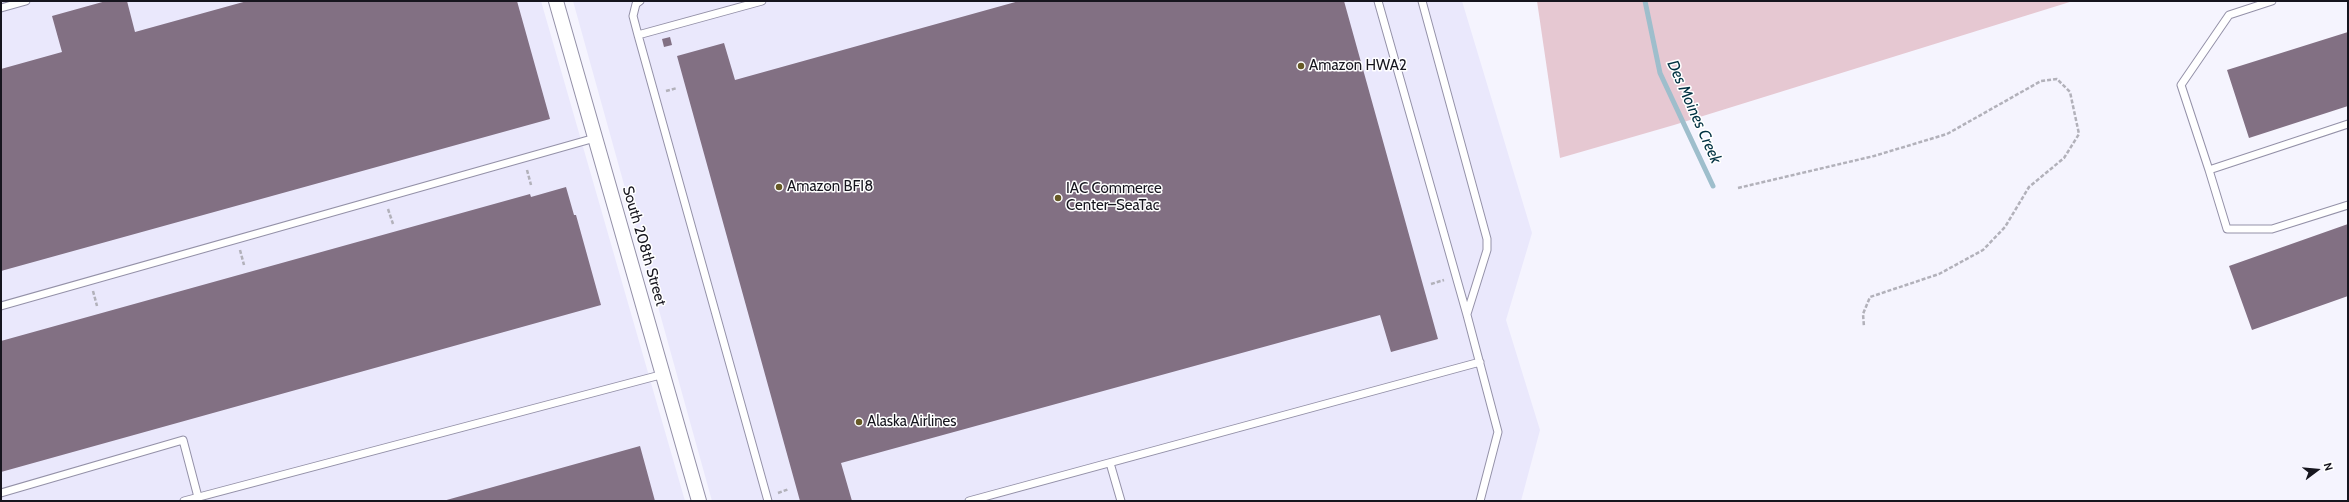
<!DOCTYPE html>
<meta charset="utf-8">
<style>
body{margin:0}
#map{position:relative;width:2349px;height:502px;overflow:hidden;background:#f5f4fe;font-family:Cabin,sans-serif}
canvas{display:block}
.frame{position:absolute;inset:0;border:2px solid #16151e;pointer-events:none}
.north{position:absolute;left:2297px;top:450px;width:40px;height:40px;-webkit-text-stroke:3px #fff;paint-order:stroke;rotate:74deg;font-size:11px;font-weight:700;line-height:16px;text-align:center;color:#16151e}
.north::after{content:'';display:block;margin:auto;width:14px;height:18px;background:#16151e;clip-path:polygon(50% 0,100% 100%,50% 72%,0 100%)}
</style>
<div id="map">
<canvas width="2349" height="502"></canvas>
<div class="frame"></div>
<div class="north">N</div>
</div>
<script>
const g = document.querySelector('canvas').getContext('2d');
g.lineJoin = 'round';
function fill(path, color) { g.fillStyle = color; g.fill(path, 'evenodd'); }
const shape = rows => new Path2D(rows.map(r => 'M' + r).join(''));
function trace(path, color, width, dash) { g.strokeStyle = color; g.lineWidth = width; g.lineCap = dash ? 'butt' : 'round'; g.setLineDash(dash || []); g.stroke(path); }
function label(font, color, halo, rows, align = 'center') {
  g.font = font + ' Cabin,sans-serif'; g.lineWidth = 3; g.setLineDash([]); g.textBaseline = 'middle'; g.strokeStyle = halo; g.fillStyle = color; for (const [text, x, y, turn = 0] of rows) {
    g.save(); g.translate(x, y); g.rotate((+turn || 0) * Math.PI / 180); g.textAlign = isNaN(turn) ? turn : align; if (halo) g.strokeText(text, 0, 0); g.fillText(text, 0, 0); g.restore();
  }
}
const built = shape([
 [1,1,541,1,685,501,1,501],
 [573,1,1462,1,1532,233,1506,320,1540,430,1521,501,712,501]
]);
const green = shape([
 [1537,1,2073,1,1674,125,1560,158]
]);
const stream = shape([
 [1645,1,1660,73,1713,186]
]);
const building = shape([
 [106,1,127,1,135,32,247,1,517,1,550,119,1,271,1,69,62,52,52,16],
 [1019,1,1344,1,1438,339,1391,352,1380,315,841,463,852,501,800,501,677,56,724,43,735,80],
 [2348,32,2348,106,2249,138,2227,70],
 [670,37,672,45,664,47,662,39],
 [566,187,574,215,576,215,601,305,1,472,1,341,530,194,531,197],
 [2348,224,2348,296,2252,330,2229,266],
 [640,446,655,501,443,501]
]);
const path = shape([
 [666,91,677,88],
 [527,170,531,185],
 [1738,188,1874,156,1947,134,2041,81,2057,79,2070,92,2079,134,2064,158,2029,187,2005,227,1983,250,1939,274,1870,297,1863,314,1864,327],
 [388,209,393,224],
 [240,250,244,265],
 [1431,284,1444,280],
 [93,291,97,306],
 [778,493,789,489]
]);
const lane = shape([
 [640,1,636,4,633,16,638,35,768,501],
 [1378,1,1467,315,1498,432,1480,501],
 [1422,1,1487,239,1487,250,1467,314],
 [1,8,26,1],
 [638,35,762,1],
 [2348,124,2209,170,2227,229,2272,229,2348,205],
 [2209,170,2181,85,2229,15,2272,1],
 [1,306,595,138],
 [1110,463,1121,501],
 [1,493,183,440,198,497],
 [184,501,664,374],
 [969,501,1480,362]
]);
const street = shape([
 [556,1,699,501]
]);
const markers = [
 [1301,66,4,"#665926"],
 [779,187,4,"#665926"],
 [1058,198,4,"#665926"],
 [859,422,4,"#665926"]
];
const poiNames = [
 ["Amazon HWA2",1309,66],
 ["Amazon BFI8",787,187],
 ["IAC Commerce",1066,189],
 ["Center–SeaTac",1066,206],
 ["Alaska Airlines",867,422]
];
const streetNames = [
 ["South 208th Street",644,246,74]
];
const waterNames = [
 ["Des Moines Creek",1694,112,66]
];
fill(built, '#eae8fc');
fill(green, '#e6c8d2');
trace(stream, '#9ebecc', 5);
fill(building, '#827083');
trace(lane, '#9491a8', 9);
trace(street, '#9491a8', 16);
trace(path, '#b2b1ba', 2.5, [4, 2]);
trace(lane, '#fff', 7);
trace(street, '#fff', 14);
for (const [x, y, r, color] of markers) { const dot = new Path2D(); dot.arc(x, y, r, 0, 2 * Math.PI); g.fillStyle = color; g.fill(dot); trace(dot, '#fff', 1.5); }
label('15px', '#16151e', '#fff', poiNames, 'left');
label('15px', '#16151e', '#fff', streetNames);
label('italic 16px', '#003141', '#fff', waterNames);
</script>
